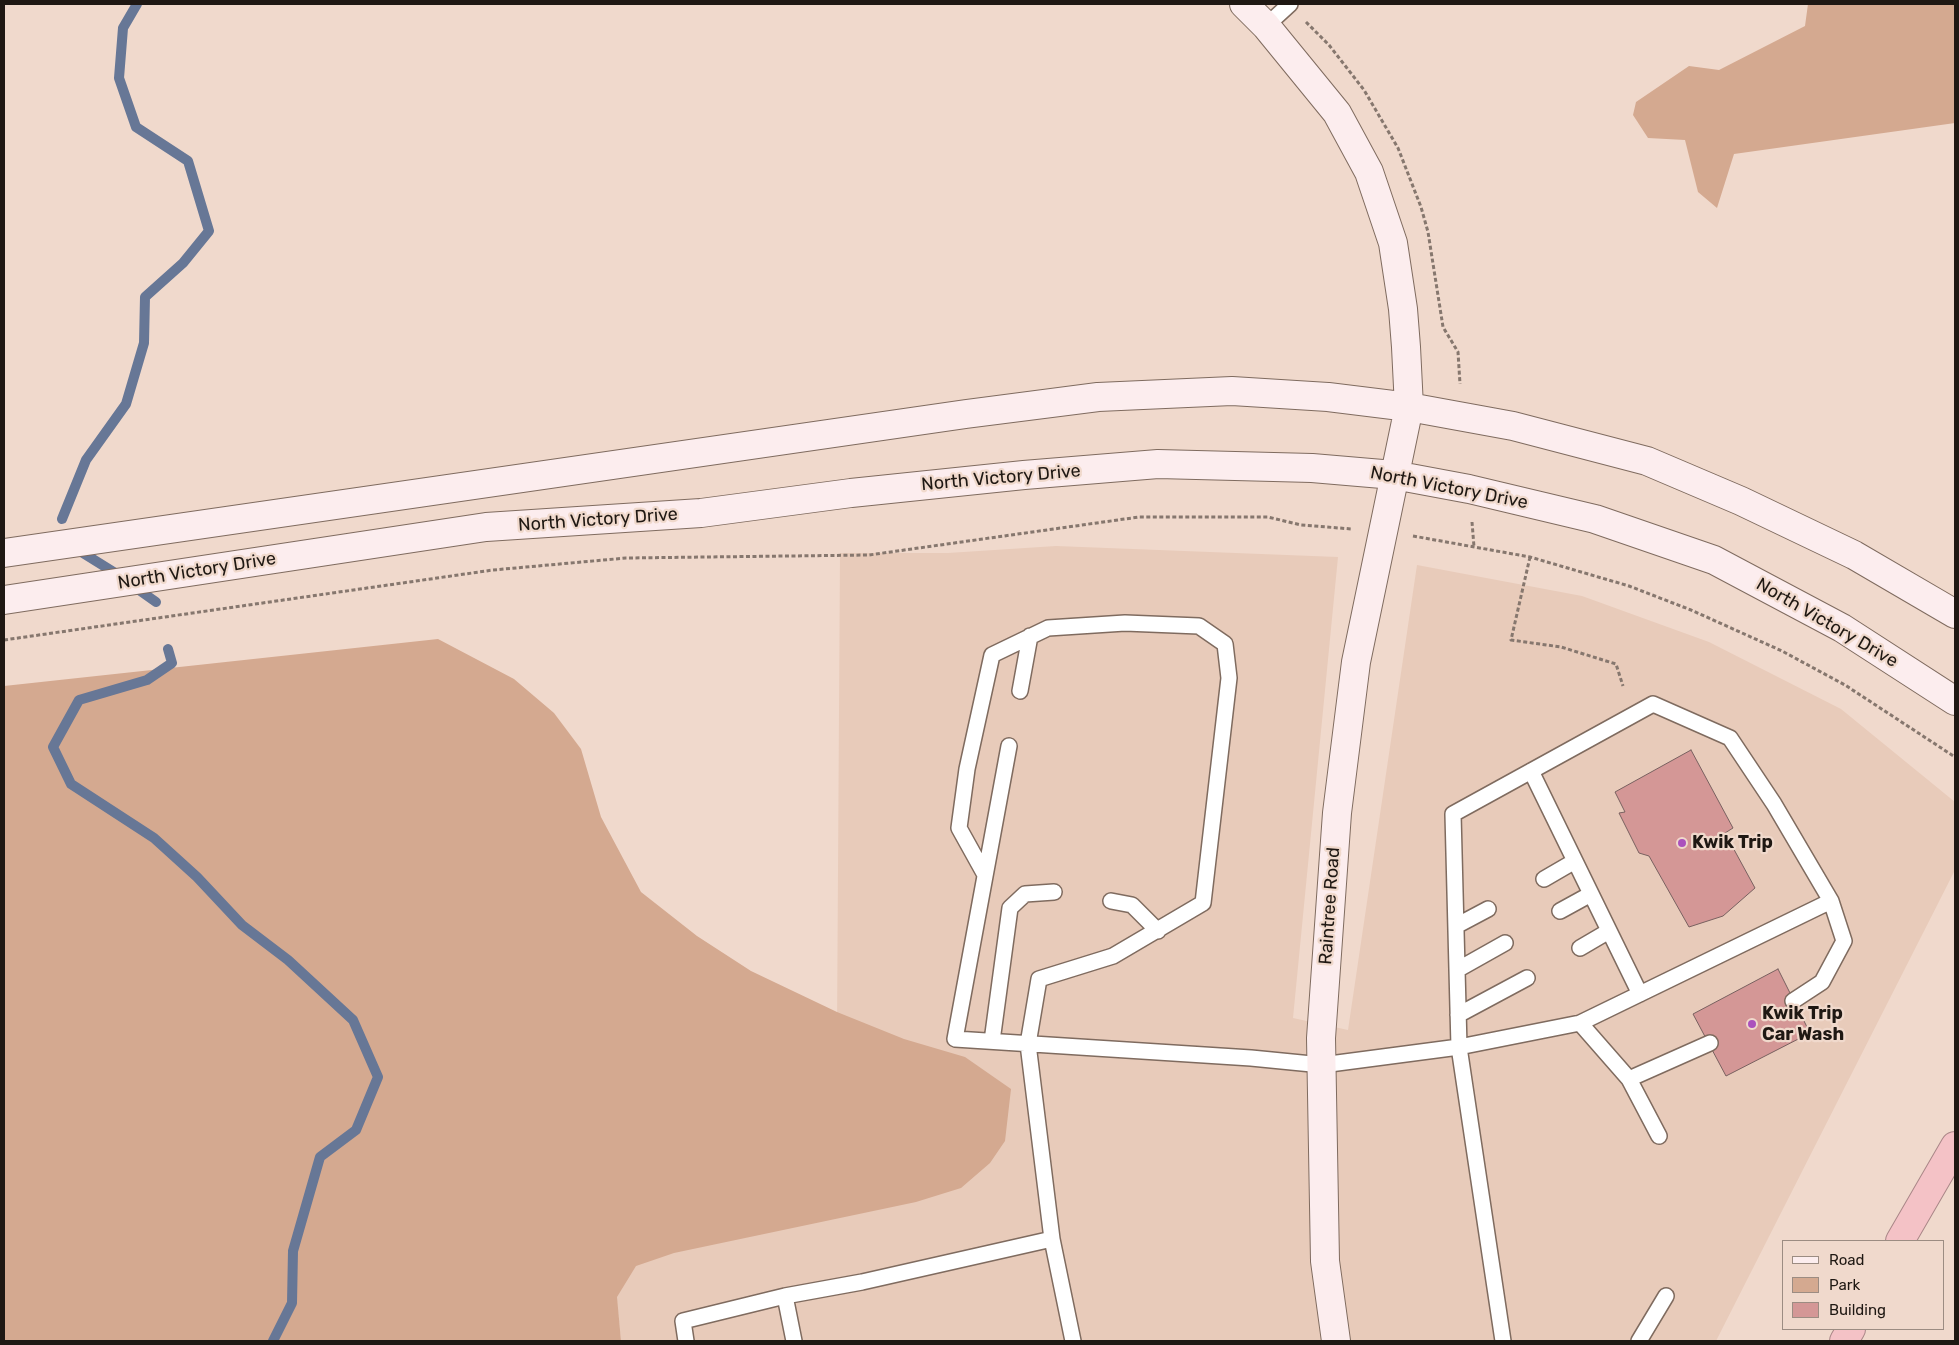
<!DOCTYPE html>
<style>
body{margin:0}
#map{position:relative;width:1959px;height:1345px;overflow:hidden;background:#f0d9cc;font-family:Rubik,sans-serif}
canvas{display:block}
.frame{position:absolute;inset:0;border:5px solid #1f1813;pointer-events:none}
.legend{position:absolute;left:1782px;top:1240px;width:162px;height:90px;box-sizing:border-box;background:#f0d9cc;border:1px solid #9c8c82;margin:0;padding:6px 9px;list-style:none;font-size:15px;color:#1f1813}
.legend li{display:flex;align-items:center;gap:10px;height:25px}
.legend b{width:25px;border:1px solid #9c8c82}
</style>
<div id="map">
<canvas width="1959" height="1345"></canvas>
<div class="frame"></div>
<ul class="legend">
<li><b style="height:6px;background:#fcedee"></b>Road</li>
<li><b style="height:14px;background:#d4a990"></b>Park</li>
<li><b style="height:14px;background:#d49796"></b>Building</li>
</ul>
</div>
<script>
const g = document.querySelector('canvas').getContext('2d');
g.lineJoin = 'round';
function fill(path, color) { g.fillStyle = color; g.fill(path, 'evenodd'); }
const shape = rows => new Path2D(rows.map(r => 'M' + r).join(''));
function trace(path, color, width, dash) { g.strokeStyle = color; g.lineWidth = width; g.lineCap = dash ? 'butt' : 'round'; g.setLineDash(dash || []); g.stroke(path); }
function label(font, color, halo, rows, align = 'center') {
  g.font = font + ' Rubik,sans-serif'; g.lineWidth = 4.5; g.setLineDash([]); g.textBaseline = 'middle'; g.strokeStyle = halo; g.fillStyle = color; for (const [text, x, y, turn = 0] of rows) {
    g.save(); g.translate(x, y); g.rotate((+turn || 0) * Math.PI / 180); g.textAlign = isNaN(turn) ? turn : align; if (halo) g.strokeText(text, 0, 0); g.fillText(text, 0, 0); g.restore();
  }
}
const built = shape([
 [1056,546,1338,557,1293,1018,1348,1030,1417,565,1582,596,1709,642,1841,709,1955,802,1955,870,1716,1341,621,1341,610,1232,836,1189,840,553,948,553]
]);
const green = shape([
 [1808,4,1955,4,1955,123,1734,154,1717,208,1698,192,1685,140,1648,138,1633,115,1636,102,1689,66,1719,70,1805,26],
 [438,639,514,679,554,713,581,749,601,817,641,892,697,936,751,971,837,1012,904,1039,965,1057,1011,1089,1005,1141,990,1163,961,1188,916,1202,674,1253,636,1266,617,1297,621,1341,4,1341,4,686]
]);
const stream = shape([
 [62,519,86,460,126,404,144,343,145,297,183,263,209,231,188,161,136,127,119,78,123,28,137,4],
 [78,545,83,553,120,576],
 [132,585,156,602],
 [168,649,172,663,147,680,79,700,53,747,71,784,154,838,197,877,242,925,288,960,353,1020,378,1077,356,1130,320,1157,293,1251,292,1303,273,1341]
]);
const building = shape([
 [1691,750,1733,828,1725,833,1755,888,1723,916,1689,927,1649,856,1639,853,1619,813,1625,812,1615,792,1691,750],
 [1778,969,1810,1033,1726,1076,1693,1014,1778,969]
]);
const path = shape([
 [1306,22,1329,45,1364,90,1398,148,1421,207,1428,232,1443,327,1458,352,1460,384],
 [1472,522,1474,547],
 [1413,536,1530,557,1629,586,1691,610,1782,651,1845,685,1955,757],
 [1530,557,1511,640,1561,647,1616,664,1623,686],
 [4,640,493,570,626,558,869,555,1139,517,1268,517,1301,525,1352,529]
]);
const lane = shape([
 [1266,26,1290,4],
 [1020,691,1030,636],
 [1009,746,955,1039,1251,1058,1322,1065,1459,1047,1580,1023,1831,901,1774,804,1730,738,1653,704,1453,814,1459,1047,1503,1341],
 [1531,771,1640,994],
 [984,873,959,828,967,769,992,655,1048,628,1125,623,1199,626,1225,644,1229,678,1203,903,1113,956,1039,979,1028,1044,1052,1239,1073,1341],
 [1544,879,1575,861],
 [1111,901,1132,905,1158,931],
 [1560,911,1591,894],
 [1456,926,1488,909],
 [1580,948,1609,931],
 [1457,970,1505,943],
 [1793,1001,1822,982,1844,941,1831,901],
 [1458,1015,1527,978],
 [1580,1023,1629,1079,1659,1136],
 [992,1041,1010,908,1025,894,1054,892],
 [1629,1079,1710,1043],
 [785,1296,794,1341],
 [686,1341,683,1321,785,1296,862,1282,1052,1239],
 [1639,1341,1666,1296]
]);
const secondary = shape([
 [1244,4,1266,26,1337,113,1369,172,1393,243,1403,309,1406,347,1409,407,1356,662,1337,813,1321,1038,1325,1261,1336,1341],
 [4,553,966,414,1098,397,1232,391,1328,397,1409,407,1513,426,1647,461,1741,501,1854,555,1955,614],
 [4,600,486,527,701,513,851,493,1024,475,1158,464,1312,468,1394,475,1469,489,1595,519,1714,560,1842,628,1955,701]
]);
const highway = shape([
 [1900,1241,1955,1146],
 [1844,1341,1851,1329]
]);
const markers = [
 [1682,843,5,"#ab51bd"],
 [1752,1024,5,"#ab51bd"]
];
const streetNames = [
 ["North Victory Drive",1001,478,-5],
 ["North Victory Drive",1449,488,11],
 ["North Victory Drive",598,520,-4],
 ["North Victory Drive",197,571,-9],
 ["North Victory Drive",1827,623,30],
 ["Raintree Road",1330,906,-86]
];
const poiNames = [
 ["Kwik Trip",1692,843],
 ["Kwik Trip",1762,1014],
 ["Car Wash",1762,1035]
];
fill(built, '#e8cbba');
fill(green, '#d4a990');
trace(stream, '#677796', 10);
fill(building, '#d49796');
trace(building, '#796160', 1);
trace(lane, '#7f6b5f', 18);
trace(secondary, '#7f6b5f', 30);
trace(highway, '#a98687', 30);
trace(path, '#86776e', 3, [4, 2.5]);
trace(lane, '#fff', 15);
trace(secondary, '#fcedee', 28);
trace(highway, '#f4c2c6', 28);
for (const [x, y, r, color] of markers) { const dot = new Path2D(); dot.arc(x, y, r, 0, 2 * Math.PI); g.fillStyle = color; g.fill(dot); trace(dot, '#f0d9cc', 2); }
label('18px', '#1f1813', '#f0d9cc', streetNames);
label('bold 18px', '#1f1813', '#f0d9cc', poiNames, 'left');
</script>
